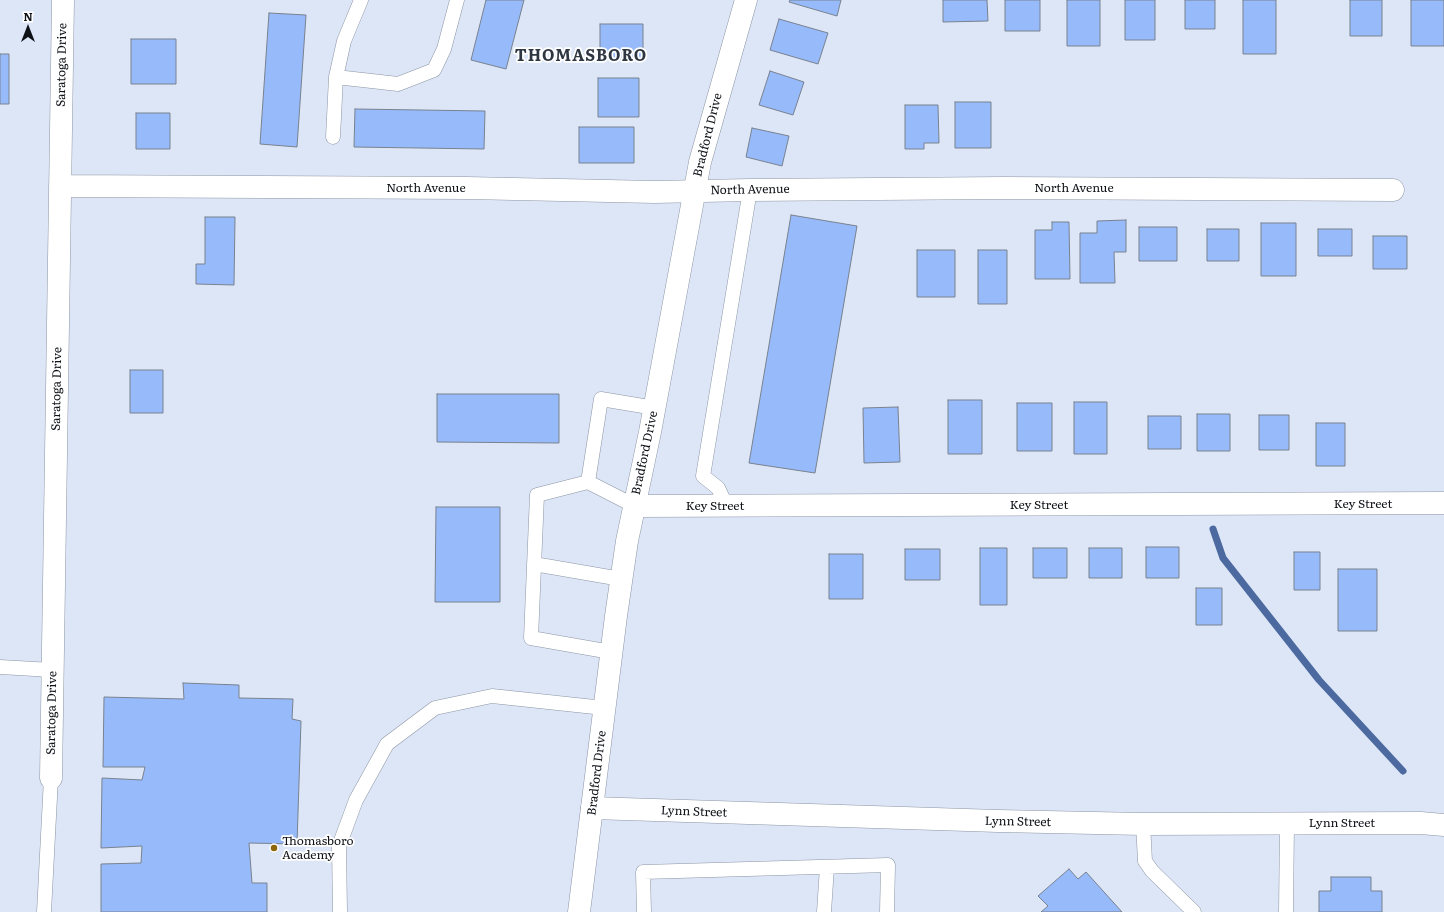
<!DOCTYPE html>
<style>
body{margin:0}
#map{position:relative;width:1444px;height:912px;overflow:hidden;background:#dce6f6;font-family:Literata,serif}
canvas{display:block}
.north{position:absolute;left:8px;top:8px;width:40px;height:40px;-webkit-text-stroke:3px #fff;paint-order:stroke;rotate:0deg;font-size:11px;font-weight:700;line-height:16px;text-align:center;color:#0e1116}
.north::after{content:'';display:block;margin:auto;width:14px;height:18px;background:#0e1116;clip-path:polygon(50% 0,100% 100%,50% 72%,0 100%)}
</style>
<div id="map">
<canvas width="1444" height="912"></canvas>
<div class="north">N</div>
</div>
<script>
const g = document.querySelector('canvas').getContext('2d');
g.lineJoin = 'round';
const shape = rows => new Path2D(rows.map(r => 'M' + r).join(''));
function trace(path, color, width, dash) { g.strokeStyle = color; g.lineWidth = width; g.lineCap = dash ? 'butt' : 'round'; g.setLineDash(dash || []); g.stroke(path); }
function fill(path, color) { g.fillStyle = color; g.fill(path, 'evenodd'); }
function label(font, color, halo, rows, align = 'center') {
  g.font = font + ' Literata,serif'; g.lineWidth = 3.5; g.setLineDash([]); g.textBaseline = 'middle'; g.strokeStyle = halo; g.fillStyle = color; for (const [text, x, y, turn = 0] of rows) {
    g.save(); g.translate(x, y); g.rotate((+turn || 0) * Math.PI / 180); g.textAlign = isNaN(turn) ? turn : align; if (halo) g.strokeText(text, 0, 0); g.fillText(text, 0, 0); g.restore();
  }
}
const stream = shape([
 [1213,529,1223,558,1319,680,1403,771]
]);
const building = shape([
 [486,0,524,0,506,69,471,60,486,0],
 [790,0,841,0,837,16,789,2,790,0],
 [943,0,987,0,988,21,943,22,943,0],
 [1005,0,1040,0,1040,31,1005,31,1005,0],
 [1067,0,1100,0,1100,46,1067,46,1067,0],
 [1125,0,1155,0,1155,40,1125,40,1125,0],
 [1185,0,1215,0,1215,29,1185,29,1185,0],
 [1243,0,1276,0,1276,54,1243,54,1243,0],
 [1350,0,1382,0,1382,36,1350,36,1350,0],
 [1411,0,1444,0,1444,46,1411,46,1411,0],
 [269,13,306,15,297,147,260,144,269,13],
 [779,19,828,33,818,64,770,50,779,19],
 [600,24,643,24,643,59,600,59,600,24],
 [131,39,176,39,176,84,131,84,131,39],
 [0,54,9,54,9,104,0,104,0,54],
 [770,71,804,82,793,115,759,105,770,71],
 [598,78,639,78,639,117,598,117,598,78],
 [955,102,991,102,991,148,955,148,955,102],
 [905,105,938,105,939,143,924,143,924,149,905,149,905,105],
 [355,109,485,111,484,149,354,147,355,109],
 [136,113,170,113,170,149,136,149,136,113],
 [579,127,634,127,634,163,579,163,579,127],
 [752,128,789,136,782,166,746,157,752,128],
 [791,215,857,226,815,473,749,463,791,215],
 [205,217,235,217,234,285,196,284,196,264,205,264,205,217],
 [1126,220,1126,252,1114,252,1115,283,1080,283,1080,233,1097,233,1097,221,1126,220],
 [1052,222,1069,222,1070,279,1035,279,1035,230,1052,230,1052,222],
 [1261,223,1296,223,1296,276,1261,276,1261,223],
 [1139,227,1177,227,1177,261,1139,261,1139,227],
 [1207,229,1239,229,1239,261,1207,261,1207,229],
 [1318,229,1352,229,1352,256,1318,256,1318,229],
 [1373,236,1407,236,1407,269,1373,269,1373,236],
 [917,250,955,250,955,297,917,297,917,250],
 [978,250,1007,250,1007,304,978,304,978,250],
 [130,370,163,370,163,413,130,413,130,370],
 [437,394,559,394,559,443,437,442,437,394],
 [948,400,982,400,982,454,948,454,948,400],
 [1074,402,1107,402,1107,454,1074,454,1074,402],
 [1017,403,1052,403,1052,451,1017,451,1017,403],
 [898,407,900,462,864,463,863,408,898,407],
 [1197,414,1230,414,1230,451,1197,451,1197,414],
 [1259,415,1289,415,1289,450,1259,450,1259,415],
 [1148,416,1181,416,1181,449,1148,449,1148,416],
 [1316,423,1345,423,1345,466,1316,466,1316,423],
 [436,507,500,507,500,602,435,602,436,507],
 [1146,547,1179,547,1179,578,1146,578,1146,547],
 [980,548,1007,548,1007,605,980,605,980,548],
 [1033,548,1067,548,1067,578,1033,578,1033,548],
 [1089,548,1122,548,1122,578,1089,578,1089,548],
 [905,549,940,549,940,580,905,580,905,549],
 [1294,552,1320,552,1320,590,1294,590,1294,552],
 [829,554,863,554,863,599,829,599,829,554],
 [1338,569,1377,569,1377,631,1338,631,1338,569],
 [1196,588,1222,588,1222,625,1196,625,1196,588],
 [183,683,239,685,239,698,293,699,292,719,301,721,297,844,249,843,252,883,267,883,267,912,101,912,101,864,141,863,142,846,101,848,102,778,142,780,145,767,103,767,104,697,184,699,183,683],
 [1069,869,1078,879,1086,872,1122,912,1041,912,1048,906,1038,896,1069,869],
 [1331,877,1371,877,1371,891,1382,891,1382,912,1319,912,1319,891,1331,891,1331,877]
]);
const service = shape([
 [336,77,398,84,434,70,444,49,457,0],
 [333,137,336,77,344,41,361,0],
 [588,482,537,495,531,638,611,652],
 [726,505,718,488,703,476,750,190],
 [635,506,588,482,601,399,655,408],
 [534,564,621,579],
 [0,667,52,670],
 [1143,824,1145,861,1152,871,1194,912],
 [44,912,51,778],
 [340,912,339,846,356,800,387,744,435,708,492,696,604,708],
 [644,912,643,872,888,865,887,912],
 [824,912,827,867],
 [1286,912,1287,823]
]);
const minor = shape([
 [60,186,467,188,655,192,750,190,1004,188,1393,190],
 [635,506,1444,503],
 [51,778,63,0],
 [592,808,998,821,1143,824,1421,823,1444,825]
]);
const tertiary = shape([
 [579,912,616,616,627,541,650,432,700,162,746,0]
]);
const markers = [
 [274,848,4,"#8e670c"]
];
const streetNames = [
 ["Saratoga Drive",62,65,-89],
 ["Bradford Drive",708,135,-76],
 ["North Avenue",426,188],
 ["North Avenue",1074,188],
 ["North Avenue",750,190,-1],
 ["Saratoga Drive",57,389,-89],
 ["Bradford Drive",645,453,-78],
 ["Key Street",1363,504],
 ["Key Street",1039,505],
 ["Key Street",715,506],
 ["Saratoga Drive",52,713,-89],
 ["Bradford Drive",597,773,-83],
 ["Lynn Street",694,812,2],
 ["Lynn Street",1018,822,1],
 ["Lynn Street",1342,823]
];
const poiNames = [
 ["Thomasboro",282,841],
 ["Academy",282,855]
];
const districtNames = [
 ["THOMASBORO",581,56]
];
trace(stream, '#4c6aa0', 7);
fill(building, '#97bbfa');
trace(building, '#78818f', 1);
trace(service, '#8c95a4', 15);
trace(minor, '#8c95a4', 23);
trace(tertiary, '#8c95a4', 23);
trace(service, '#fff', 14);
trace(minor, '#fff', 22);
trace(tertiary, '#fff', 22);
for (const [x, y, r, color] of markers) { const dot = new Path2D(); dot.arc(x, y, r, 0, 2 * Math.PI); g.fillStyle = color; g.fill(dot); trace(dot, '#fff', 1.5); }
label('12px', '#0e1116', '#fff', streetNames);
label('12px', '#0e1116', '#fff', poiNames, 'left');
g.letterSpacing = '1px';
label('bold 16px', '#2e3642', '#fff', districtNames);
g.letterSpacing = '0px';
</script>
